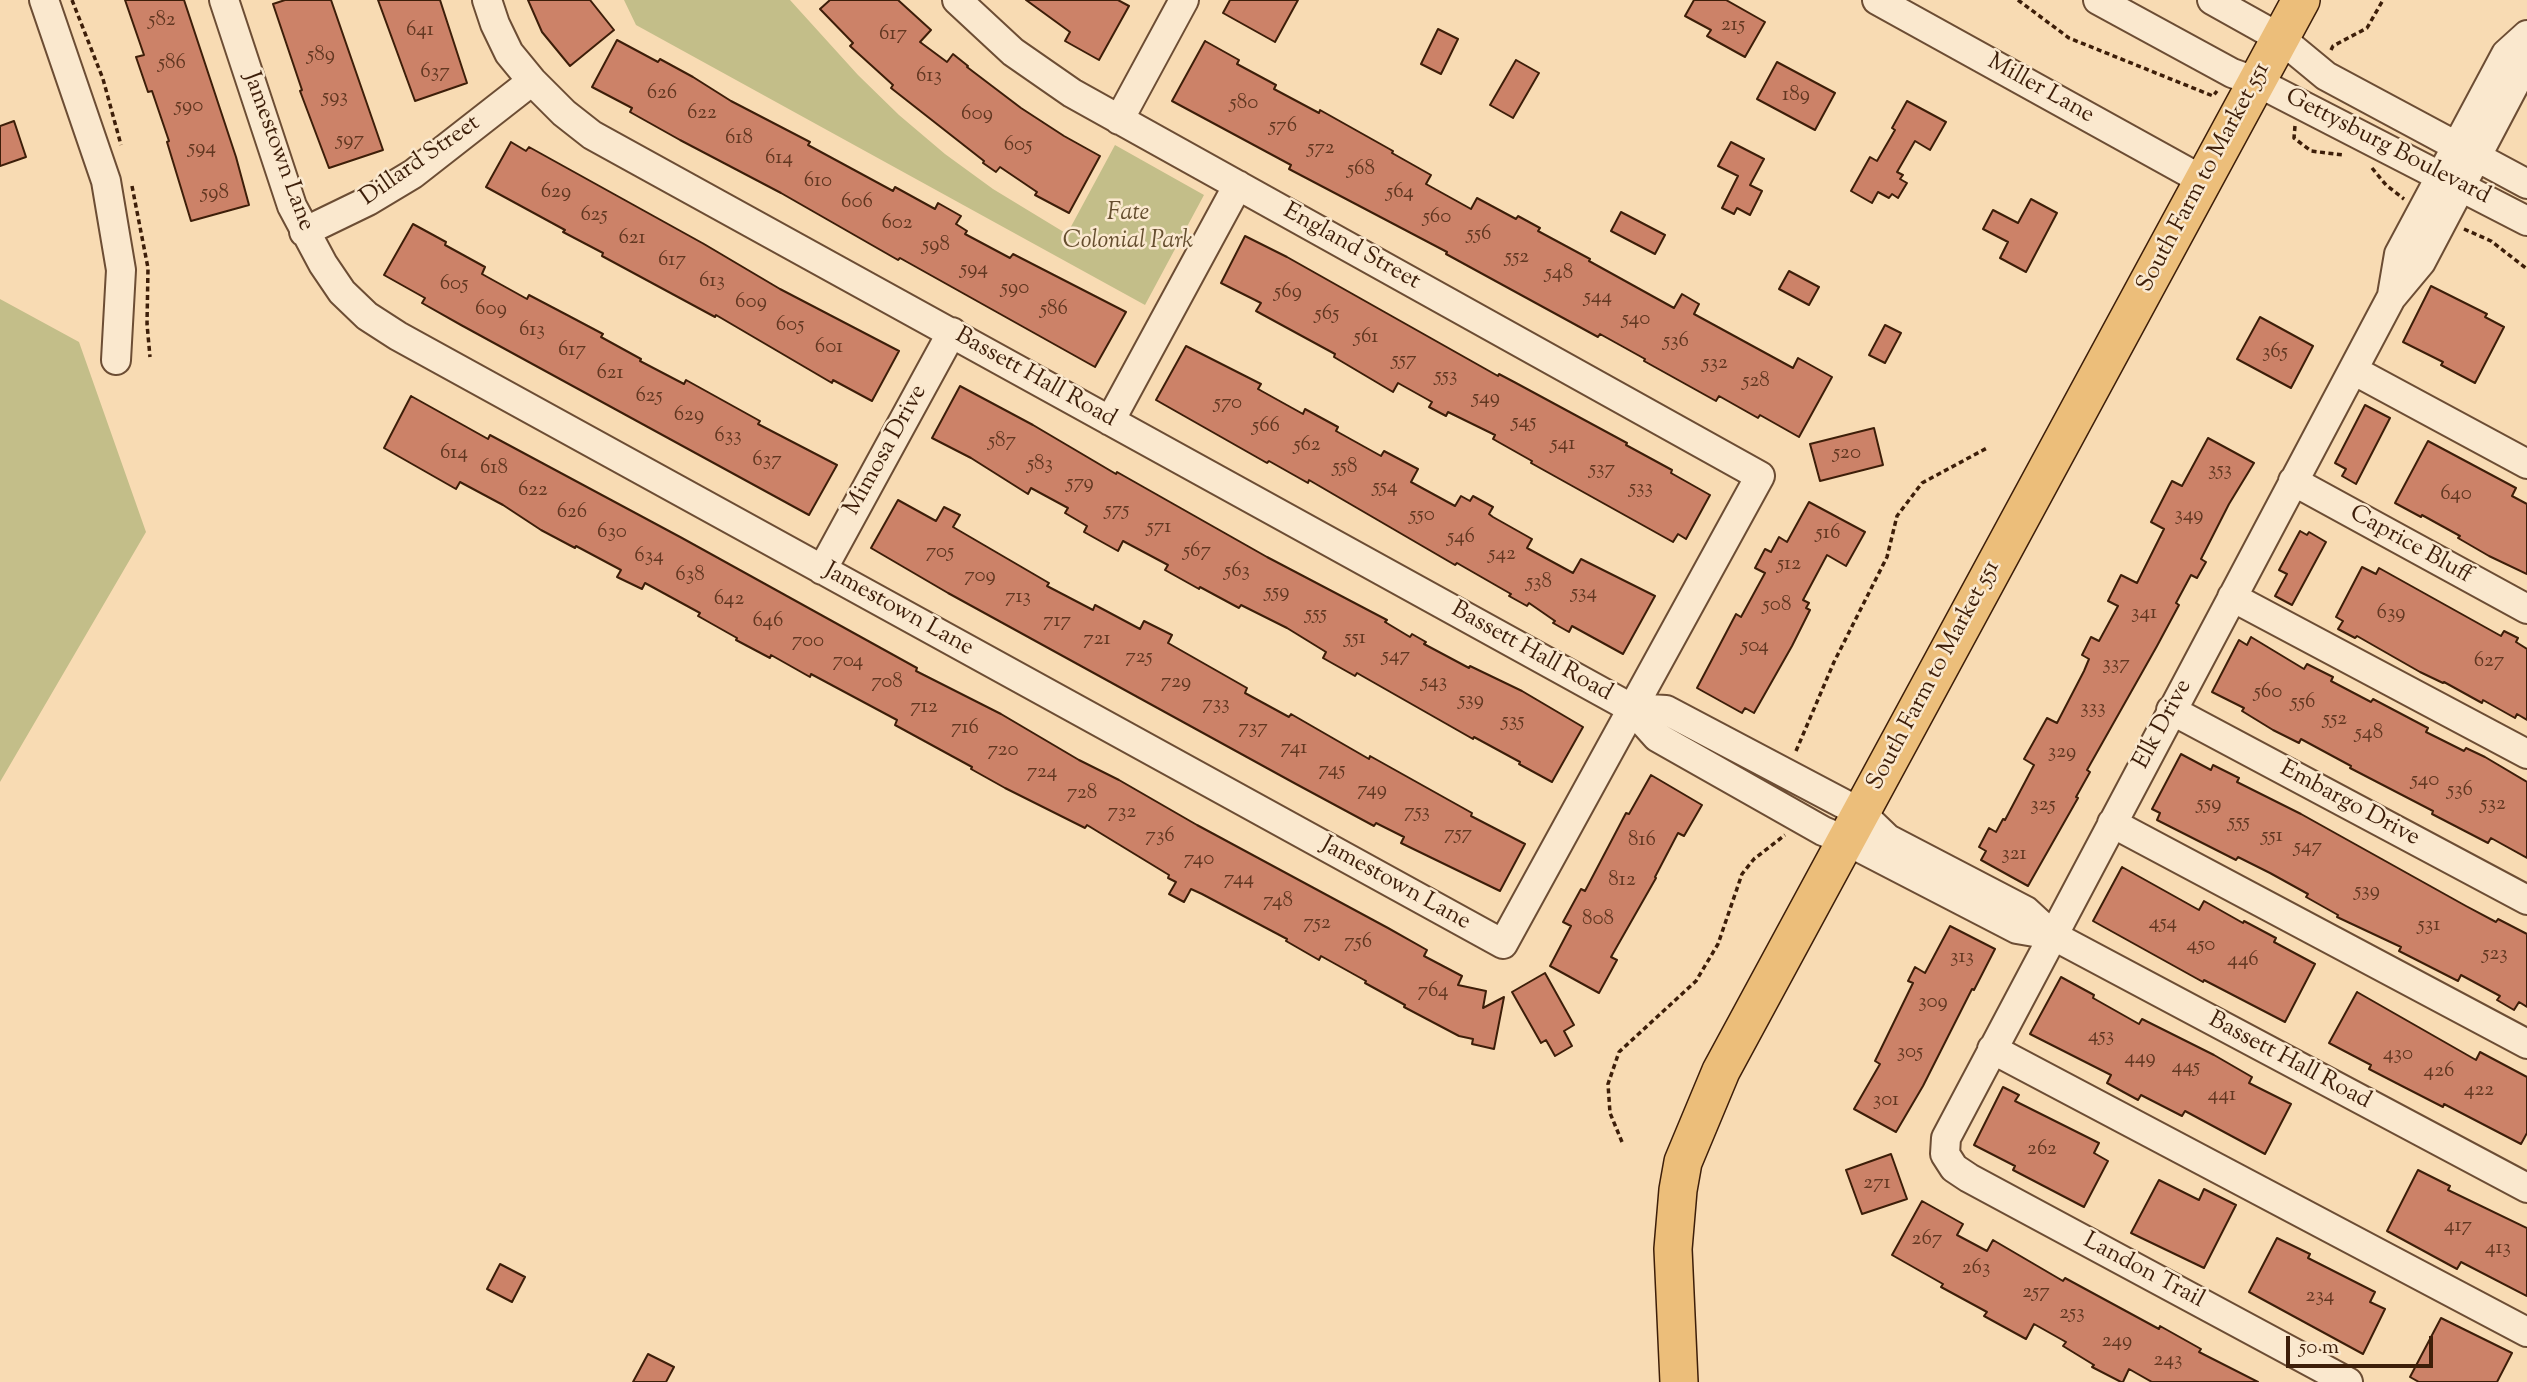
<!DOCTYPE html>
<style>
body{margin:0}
#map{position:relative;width:2527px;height:1382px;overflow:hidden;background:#f8dbb3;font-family:"Sorts Mill Goudy",serif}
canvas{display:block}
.scale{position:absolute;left:2286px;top:1336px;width:147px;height:32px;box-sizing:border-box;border:4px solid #3d1e09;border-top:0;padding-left:9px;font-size:21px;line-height:24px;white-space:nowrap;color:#3d1e09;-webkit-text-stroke:5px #fae8ce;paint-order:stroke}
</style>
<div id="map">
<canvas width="2527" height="1382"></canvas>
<div class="scale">50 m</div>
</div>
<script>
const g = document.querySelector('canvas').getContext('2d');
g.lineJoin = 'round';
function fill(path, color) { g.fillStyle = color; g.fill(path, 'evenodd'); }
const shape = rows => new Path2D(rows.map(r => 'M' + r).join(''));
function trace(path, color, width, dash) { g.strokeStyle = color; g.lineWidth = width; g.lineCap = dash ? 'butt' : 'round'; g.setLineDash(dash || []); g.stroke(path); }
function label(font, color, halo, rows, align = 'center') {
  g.font = font + ' "Sorts Mill Goudy",serif'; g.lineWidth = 5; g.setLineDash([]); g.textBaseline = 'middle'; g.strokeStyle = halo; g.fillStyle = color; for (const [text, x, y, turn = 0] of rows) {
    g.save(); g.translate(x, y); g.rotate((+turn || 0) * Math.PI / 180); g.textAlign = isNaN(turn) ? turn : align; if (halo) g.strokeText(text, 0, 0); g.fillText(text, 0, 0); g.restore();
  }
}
const green = shape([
 [624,0,790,0,858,75,899,115,945,154,993,189,1067,234,1115,145,1204,195,1145,305,636,25],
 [0,299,79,342,146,532,0,782]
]);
const building = shape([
 [125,0,184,0,236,157,249,205,191,221,167,142,169,141,152,91,148,92,136,57,144,55,125,0],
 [285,0,331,0,383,150,329,168,300,91,302,90,273,4,285,0],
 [378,0,440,0,467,83,415,101,378,0],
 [528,0,590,0,614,30,570,66,542,32,528,0],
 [830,0,898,0,931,30,920,42,947,62,953,54,968,66,967,67,1021,108,1064,136,1100,156,1069,213,1035,195,1037,192,1000,167,996,172,983,163,984,161,891,88,893,85,850,46,853,43,820,9,830,0],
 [1026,0,1118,0,1129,6,1099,60,1065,41,1070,32,1026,0],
 [1230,0,1298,0,1275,42,1223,13,1230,0],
 [1694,0,1726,0,1765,22,1745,57,1707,36,1711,30,1685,16,1694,0],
 [1438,29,1458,39,1441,74,1421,64,1438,29],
 [617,40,658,62,660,59,693,77,731,101,810,142,808,145,893,191,895,187,935,209,938,203,961,216,956,224,967,231,965,234,1010,258,1013,254,1126,312,1095,367,900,258,898,260,781,193,680,140,630,112,632,108,592,87,617,40],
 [1205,41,1239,60,1237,64,1276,85,1274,89,1319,113,1320,110,1393,151,1392,153,1431,175,1426,184,1471,209,1477,198,1516,219,1518,216,1540,228,1538,231,1590,259,1589,261,1674,308,1682,294,1699,304,1694,314,1793,368,1798,358,1832,377,1799,437,1760,415,1758,418,1719,396,1716,401,1644,361,1645,359,1600,334,1598,337,1446,254,1447,252,1289,169,1291,165,1172,101,1205,41],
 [1516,60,1539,73,1513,118,1490,105,1516,60],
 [1777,62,1835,93,1815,130,1757,99,1777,62],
 [1907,101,1946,122,1930,150,1915,141,1897,172,1903,175,1900,179,1907,183,1898,198,1892,194,1889,198,1878,192,1872,203,1851,191,1870,157,1877,161,1895,130,1892,128,1907,101],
 [14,121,26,157,0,166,0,126,14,121],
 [511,142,526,151,529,147,704,244,780,289,899,351,872,401,833,380,832,383,716,315,715,317,602,256,603,253,563,232,565,230,486,187,511,142],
 [1731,142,1764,159,1750,185,1762,191,1750,215,1737,208,1734,214,1722,208,1738,176,1718,166,1731,142],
 [2031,199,2057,213,2026,272,2000,258,2008,242,1983,229,1993,210,2018,223,2031,199],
 [1621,212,1665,235,1655,254,1611,231,1621,212],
 [413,224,446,242,445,245,485,267,482,274,527,299,529,295,569,316,603,334,601,337,641,359,640,361,684,384,686,380,760,421,758,424,837,465,809,515,461,325,422,303,425,298,384,275,413,224],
 [1245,236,1287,257,1498,376,1499,374,1516,383,1627,443,1626,445,1672,470,1671,473,1710,495,1686,539,1678,534,1673,542,1531,463,1532,461,1493,439,1495,435,1448,412,1446,416,1429,407,1432,402,1398,383,1393,392,1334,357,1335,354,1256,311,1261,303,1221,283,1245,236],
 [1789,271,1819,287,1809,305,1779,289,1789,271],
 [2431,286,2487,314,2485,317,2504,327,2475,383,2441,365,2443,362,2403,342,2431,286],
 [2260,317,2313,346,2291,388,2237,359,2260,317],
 [1885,325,1901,333,1885,363,1869,355,1885,325],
 [1186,346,1261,384,1258,389,1303,414,1305,409,1338,427,1336,431,1381,456,1384,451,1418,469,1411,482,1455,506,1461,496,1470,501,1473,496,1493,507,1489,514,1493,517,1532,539,1527,548,1573,573,1581,559,1655,596,1623,654,1572,626,1569,632,1553,623,1555,621,1529,603,1527,606,1509,596,1511,594,1457,563,1455,565,1309,480,1308,483,1269,461,1267,463,1156,400,1186,346],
 [960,386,1033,425,1116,474,1117,472,1267,557,1387,620,1385,622,1410,637,1412,634,1426,642,1424,644,1469,668,1470,666,1522,691,1583,727,1552,782,1519,764,1520,762,1474,737,1473,739,1357,673,1355,676,1323,658,1326,652,1287,628,1241,605,1239,608,1200,587,1199,589,1165,570,1168,565,1123,541,1118,551,1084,532,1087,526,1065,513,1068,508,1031,488,1028,494,971,458,932,438,960,386],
 [411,396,488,439,490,435,682,538,917,668,916,671,1001,714,1079,760,1119,780,1197,825,1388,928,1427,950,1424,956,1462,976,1458,985,1486,991,1483,1008,1504,997,1494,1049,1472,1044,1473,1039,1459,1036,1404,1007,1405,1005,1365,983,1366,981,1321,956,1319,960,1286,941,1287,939,1202,894,1191,889,1184,902,1169,894,1176,882,1168,878,1169,875,1087,825,1085,828,1005,788,971,769,972,767,895,725,897,720,811,674,810,677,771,655,770,658,736,640,737,638,698,616,700,613,645,583,642,589,617,577,621,570,576,546,575,548,541,530,503,505,460,482,456,489,384,448,411,396],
 [2365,405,2390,418,2356,484,2342,476,2346,469,2335,463,2365,405],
 [1874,428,1883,465,1820,481,1810,444,1874,428],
 [2208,438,2254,463,2229,504,2201,559,2206,562,2197,578,2191,575,2176,603,2179,605,2157,646,2087,770,2090,772,2076,797,2078,798,2028,886,1981,860,1986,851,1979,847,1989,828,1996,832,2003,819,2005,820,2034,765,2024,759,2047,718,2057,723,2084,671,2089,659,2082,655,2091,637,2099,641,2118,606,2108,601,2121,575,2137,583,2164,529,2151,522,2172,481,2182,486,2208,438],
 [2428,441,2516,488,2512,496,2527,504,2527,574,2489,556,2458,538,2460,536,2422,515,2421,517,2395,503,2428,441],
 [898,500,936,521,944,507,960,515,953,527,1049,583,1047,586,1093,610,1095,605,1140,629,1144,621,1172,635,1168,643,1247,688,1245,693,1289,717,1291,714,1369,759,1370,756,1472,813,1471,816,1525,844,1500,891,1401,843,1404,837,1376,823,1374,826,1296,784,948,593,871,548,898,500],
 [1809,502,1865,532,1846,566,1827,555,1803,600,1809,603,1806,608,1810,610,1792,646,1754,713,1745,708,1742,713,1697,688,1736,614,1741,617,1765,573,1755,568,1765,549,1771,552,1779,537,1787,542,1809,502],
 [2300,531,2307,535,2309,532,2326,542,2292,605,2275,596,2287,574,2279,570,2300,531],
 [2362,567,2376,574,2379,568,2501,636,2504,631,2518,638,2516,642,2527,649,2527,720,2517,714,2515,718,2483,700,2482,703,2444,682,2443,683,2420,672,2357,636,2355,638,2338,629,2343,621,2336,617,2362,567],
 [2251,637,2304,669,2307,664,2333,677,2331,681,2371,702,2373,699,2428,728,2426,732,2464,751,2466,748,2485,757,2527,782,2527,858,2491,838,2488,843,2432,814,2433,811,2350,768,2351,766,2301,739,2299,743,2273,730,2242,711,2244,708,2212,692,2239,640,2247,645,2251,637],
 [2181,754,2211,770,2213,765,2239,778,2237,782,2301,814,2466,906,2496,922,2498,919,2527,934,2527,1007,2519,1002,2514,1010,2497,1000,2500,996,2461,975,2458,981,2399,951,2401,947,2337,917,2338,915,2306,897,2308,894,2270,873,2238,857,2236,860,2157,820,2160,813,2152,809,2181,754],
 [1651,775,1702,805,1684,836,1678,833,1655,877,1656,878,1611,957,1617,960,1599,993,1550,966,1571,926,1563,922,1581,889,1585,891,1626,813,1629,814,1651,775],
 [2122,867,2199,910,2204,901,2243,923,2244,921,2276,938,2274,942,2315,964,2285,1022,2204,980,2203,982,2093,921,2122,867],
 [1950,926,1995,949,1974,990,1972,989,1923,1086,1896,1132,1854,1109,1880,1064,1875,1061,1913,983,1908,981,1915,967,1925,973,1950,926],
 [1545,973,1574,1025,1564,1031,1572,1046,1555,1056,1546,1040,1541,1043,1512,992,1545,973],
 [2061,977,2094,995,2093,998,2139,1024,2142,1019,2214,1055,2252,1077,2249,1083,2291,1104,2265,1154,2185,1111,2182,1116,2141,1095,2138,1100,2107,1083,2111,1075,2030,1034,2061,977],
 [2357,992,2476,1060,2480,1052,2527,1077,2527,1133,2521,1144,2444,1104,2443,1107,2402,1086,2369,1069,2371,1065,2329,1043,2357,992],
 [2003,1087,2019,1095,2015,1101,2099,1143,2094,1153,2108,1161,2084,1207,2013,1170,2015,1166,1974,1145,2003,1087],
 [1891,1154,1907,1199,1862,1214,1846,1170,1891,1154],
 [2418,1170,2450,1186,2448,1190,2527,1228,2527,1296,2461,1262,2457,1269,2387,1231,2418,1170],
 [2159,1180,2199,1200,2204,1189,2236,1205,2204,1268,2131,1233,2159,1180],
 [1922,1201,1963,1224,1957,1235,1987,1251,1993,1240,2063,1281,2065,1278,2159,1329,2160,1326,2201,1349,2199,1352,2258,1382,2152,1382,2129,1369,2123,1382,2121,1382,2092,1367,2094,1365,2063,1346,2066,1342,2034,1324,2026,1339,1984,1316,1987,1312,1941,1287,1943,1284,1892,1255,1922,1201],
 [2277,1238,2310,1254,2308,1258,2375,1292,2370,1302,2385,1309,2363,1354,2249,1292,2277,1238],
 [500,1264,525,1277,512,1302,487,1289,500,1264],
 [2441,1318,2512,1353,2497,1382,2419,1382,2410,1377,2441,1318],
 [648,1354,674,1367,666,1382,633,1382,648,1354]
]);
const path = shape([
 [72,0,103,79,121,145],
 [2018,0,2069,38,2213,96,2217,91],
 [2331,50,2333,46,2367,28,2383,0],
 [2295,126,2294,138,2311,151,2343,155],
 [2372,168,2386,185,2404,199],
 [132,186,148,268,147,324,150,357],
 [2464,229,2491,241,2527,269],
 [1796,751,1834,662,1887,557,1897,516,1922,483,1987,448],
 [1622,1142,1610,1113,1608,1084,1619,1052,1696,981,1718,944,1742,874,1754,859,1785,835]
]);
const minor = shape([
 [44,0,106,181,121,270,116,360],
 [224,0,292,206,323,264,342,292,367,316,398,336,1503,944,1760,476,1072,93,1013,52,957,0],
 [487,0,495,24,509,53,532,81,564,113,592,135,1631,708,1657,737,1823,831,1847,841,2017,929,2052,935],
 [1877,0,2204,181],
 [2098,0,2232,73,2257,82,2527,221],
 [2212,0,2280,38,2326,76,2527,184],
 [1119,120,1184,0],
 [304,232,368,201,413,174,532,81],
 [2392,295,2399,254,2506,54,2527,35],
 [2353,370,2527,464],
 [1110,421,1238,185],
 [2293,481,2527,609],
 [822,570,952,332],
 [2232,597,2527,754],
 [1631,708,1666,710,1861,813,1888,839,2026,911,2052,935,2527,1188],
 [2171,710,2527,900],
 [2112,823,2527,1044],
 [1992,1049,2527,1332],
 [2348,1382,1969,1178,1954,1168,1945,1154,1946,1138,2391,298,2421,262,2519,76,2527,49]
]);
const major = shape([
 [1679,1382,1673,1249,1678,1190,1683,1162,1721,1071,2301,0]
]);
const numberNames = [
 ["582",162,21],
 ["215",1733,26],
 ["641",420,31],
 ["617",893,35],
 ["589",321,56],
 ["586",172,64],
 ["637",435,73],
 ["613",929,77],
 ["626",662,94],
 ["189",1796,96],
 ["593",335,98],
 ["580",1244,104],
 ["590",189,107],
 ["622",702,114],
 ["609",977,115],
 ["576",1283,127],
 ["618",739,139],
 ["597",350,141],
 ["605",1018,146],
 ["594",202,149],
 ["572",1321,149],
 ["614",779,159],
 ["568",1361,170],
 ["610",818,182],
 ["629",556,193],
 ["564",1400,193],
 ["598",215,194],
 ["606",857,203],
 ["625",594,216],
 ["560",1437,218],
 ["602",897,224],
 ["556",1479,235],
 ["621",632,239],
 ["598",936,246],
 ["552",1517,258],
 ["617",672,261],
 ["594",974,270],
 ["548",1559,274],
 ["613",712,282],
 ["605",454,285],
 ["590",1015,289],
 ["569",1288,293],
 ["544",1598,298],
 ["609",751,303],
 ["609",491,310],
 ["586",1054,310],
 ["565",1327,315],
 ["540",1636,320],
 ["605",790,326],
 ["613",532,331],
 ["561",1366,338],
 ["536",1676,342],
 ["601",829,348],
 ["617",572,351],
 ["365",2275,353],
 ["557",1404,361],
 ["532",1715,364],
 ["621",610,374],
 ["553",1446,377],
 ["528",1756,382],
 ["625",649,397],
 ["549",1486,399],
 ["570",1228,404],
 ["629",689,416],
 ["545",1524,423],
 ["566",1266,427],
 ["633",728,437],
 ["587",1002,442],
 ["541",1563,445],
 ["562",1307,446],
 ["614",454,454],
 ["520",1847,454],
 ["637",767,461],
 ["583",1040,465],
 ["558",1345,468],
 ["618",494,469],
 ["537",1602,470],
 ["353",2220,471],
 ["579",1080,484],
 ["554",1385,488],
 ["533",1641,489],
 ["622",533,491],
 ["640",2456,495],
 ["575",1117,511],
 ["626",572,513],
 ["550",1422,516],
 ["349",2189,516],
 ["571",1159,528],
 ["630",612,533],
 ["516",1828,534],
 ["546",1461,538],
 ["567",1197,552],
 ["705",940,553],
 ["542",1502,555],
 ["634",649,557],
 ["512",1789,565],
 ["563",1237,572],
 ["638",690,576],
 ["709",980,577],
 ["538",1539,583],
 ["559",1277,593],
 ["534",1584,594],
 ["713",1018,598],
 ["642",729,600],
 ["508",1777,606],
 ["341",2144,614],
 ["639",2391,614],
 ["555",1316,615],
 ["646",768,622],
 ["717",1057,622],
 ["551",1355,639],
 ["721",1097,640],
 ["700",808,642],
 ["504",1755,647],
 ["547",1396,657],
 ["725",1139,658],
 ["704",848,662],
 ["627",2489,662],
 ["337",2116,665],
 ["708",887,683],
 ["729",1176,683],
 ["543",1434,683],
 ["560",2268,693],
 ["539",1471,701],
 ["556",2303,703],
 ["733",1216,705],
 ["712",924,708],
 ["333",2093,709],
 ["552",2335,720],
 ["535",1513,722],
 ["716",965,729],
 ["737",1253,729],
 ["548",2369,734],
 ["741",1294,749],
 ["720",1003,751],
 ["329",2062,753],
 ["745",1332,771],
 ["724",1042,773],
 ["540",2425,781],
 ["749",1372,791],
 ["536",2460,791],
 ["728",1082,794],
 ["559",2209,805],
 ["532",2493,805],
 ["325",2043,806],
 ["732",1122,813],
 ["753",1417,813],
 ["555",2239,823],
 ["757",1458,835],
 ["736",1160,837],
 ["551",2272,837],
 ["816",1642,841],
 ["547",2308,848],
 ["321",2014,855],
 ["740",1199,860],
 ["744",1239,880],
 ["812",1622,881],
 ["539",2367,892],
 ["748",1278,902],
 ["808",1598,920],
 ["752",1317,924],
 ["454",2163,924],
 ["531",2429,926],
 ["756",1358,943],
 ["450",2201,946],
 ["523",2495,955],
 ["313",1962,958],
 ["446",2243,961],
 ["764",1433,992],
 ["309",1933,1003],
 ["453",2101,1037],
 ["305",1910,1053],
 ["430",2398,1055],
 ["449",2140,1059],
 ["445",2186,1068],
 ["426",2439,1072],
 ["422",2479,1091],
 ["441",2222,1096],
 ["301",1886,1101],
 ["262",2042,1150],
 ["271",1877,1184],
 ["417",2458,1227],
 ["267",1927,1240],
 ["413",2498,1249],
 ["263",1976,1269],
 ["257",2036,1293],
 ["234",2320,1297],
 ["253",2072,1314],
 ["249",2117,1342],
 ["243",2168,1361]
];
const streetNames = [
 ["Miller Lane",2040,90,29],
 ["Gettysburg Boulevard",2387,148,27],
 ["Jamestown Lane",277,152,70],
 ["Dillard Street",421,162,-35],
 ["South Farm to Market 551",2205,178,-62],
 ["England Street",1351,248,29],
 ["Bassett Hall Road",1035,379,29],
 ["Mimosa Drive",887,451,-61],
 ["Caprice Bluff",2410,546,29],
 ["Jamestown Lane",898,611,29],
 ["Bassett Hall Road",1531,653,29],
 ["South Farm to Market 551",1935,676,-62],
 ["Elk Drive",2164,725,-62],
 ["Embargo Drive",2349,805,28],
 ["Jamestown Lane",1395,885,29],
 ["Bassett Hall Road",2289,1062,28],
 ["Landon Trail",2143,1272,28]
];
const parkNames = [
 ["Fate",1128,215],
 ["Colonial Park",1128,243]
];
fill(green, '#c3be89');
fill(building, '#cc8268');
trace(building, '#3d1e09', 2);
trace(minor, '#6c4d34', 32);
trace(major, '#3d1e09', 40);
trace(path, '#3d1e09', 3.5, [5, 3.5]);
trace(minor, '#fae8ce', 28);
trace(major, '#ecbe7a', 37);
label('21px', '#613721', null, numberNames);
label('24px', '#3d1e09', '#fae8ce', streetNames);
label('italic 24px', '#654e2f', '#fae8ce', parkNames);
</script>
